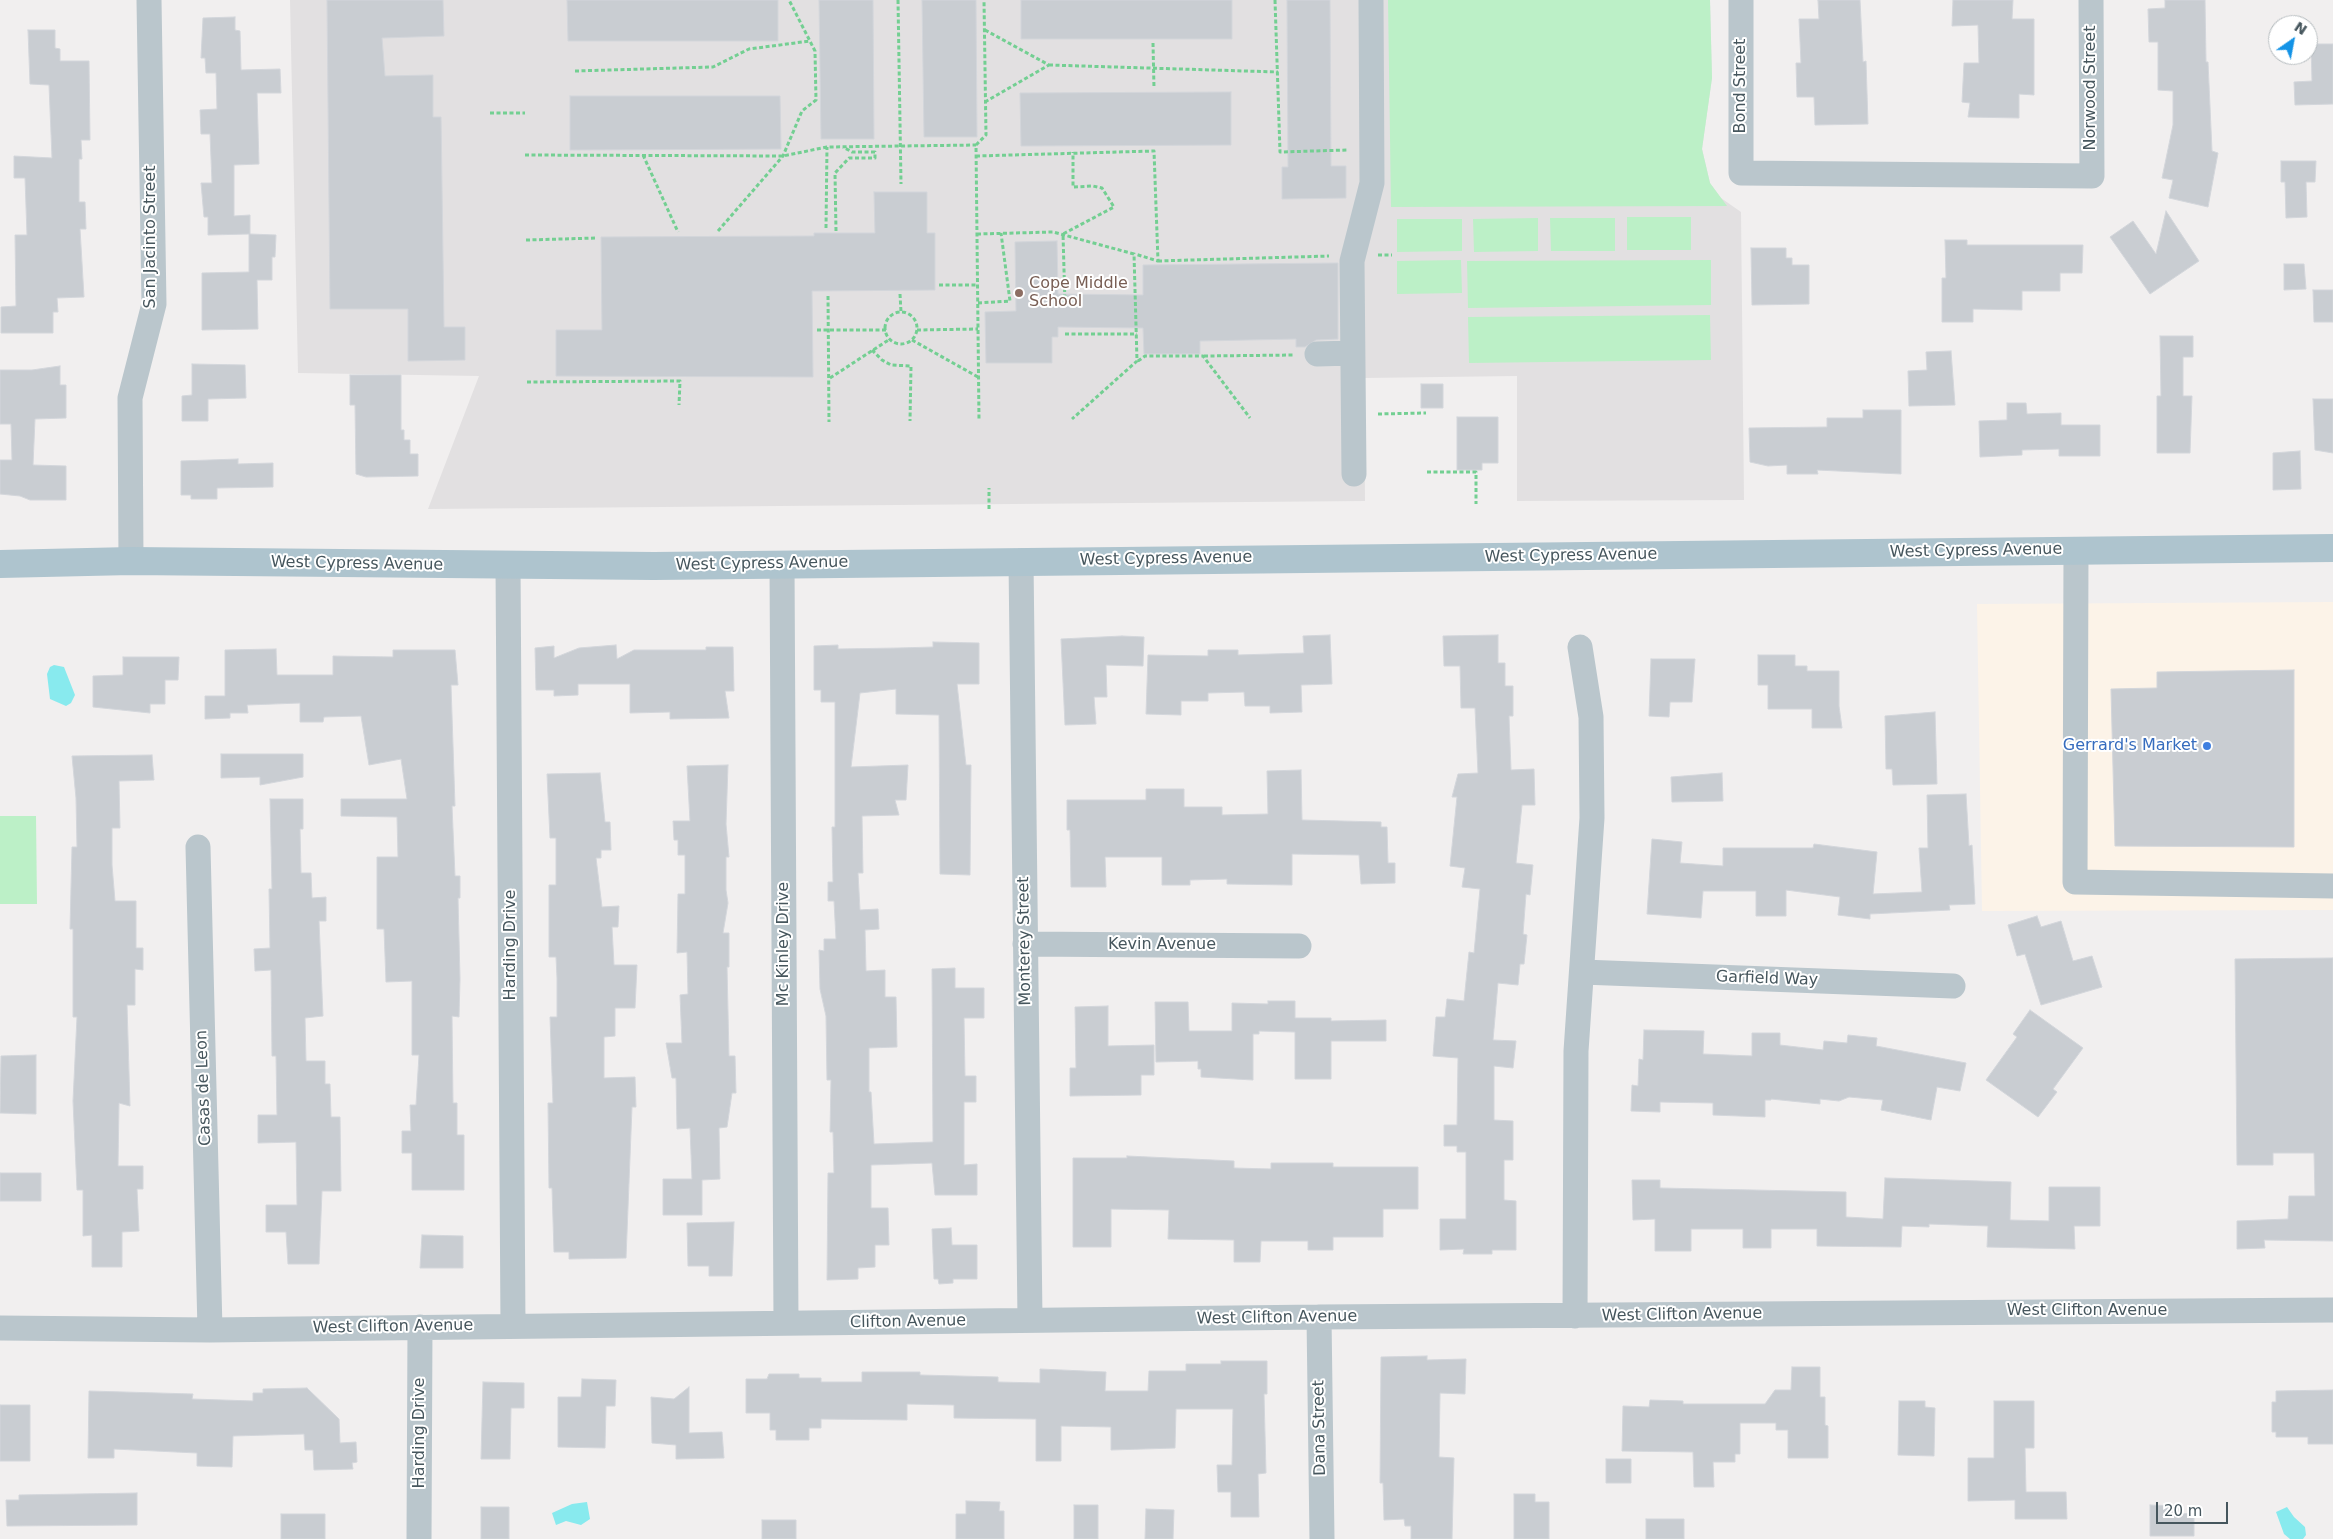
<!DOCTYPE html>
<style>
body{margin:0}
#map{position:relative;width:2333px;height:1539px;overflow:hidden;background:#f1efef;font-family:"DejaVu Sans",sans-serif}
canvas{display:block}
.north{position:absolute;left:2268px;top:15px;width:50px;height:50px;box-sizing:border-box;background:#fff;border:1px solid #b5bbbe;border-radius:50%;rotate:33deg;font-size:14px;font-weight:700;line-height:20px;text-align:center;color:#46565d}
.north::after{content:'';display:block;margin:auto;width:18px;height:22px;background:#1493e6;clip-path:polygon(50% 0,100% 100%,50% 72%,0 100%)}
.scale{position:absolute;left:2156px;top:1502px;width:72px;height:22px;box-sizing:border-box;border:2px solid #46565d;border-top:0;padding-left:6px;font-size:15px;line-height:18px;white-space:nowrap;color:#46565d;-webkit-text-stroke:4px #fff;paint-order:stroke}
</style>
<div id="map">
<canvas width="2333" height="1539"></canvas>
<div class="north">N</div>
<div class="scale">20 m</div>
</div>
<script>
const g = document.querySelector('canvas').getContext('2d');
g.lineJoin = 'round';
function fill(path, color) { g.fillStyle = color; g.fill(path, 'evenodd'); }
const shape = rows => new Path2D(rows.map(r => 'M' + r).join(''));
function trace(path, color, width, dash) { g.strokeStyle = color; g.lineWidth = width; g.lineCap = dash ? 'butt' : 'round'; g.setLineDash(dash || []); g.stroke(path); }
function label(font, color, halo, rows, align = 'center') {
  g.font = font + ' "DejaVu Sans",sans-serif'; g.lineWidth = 4; g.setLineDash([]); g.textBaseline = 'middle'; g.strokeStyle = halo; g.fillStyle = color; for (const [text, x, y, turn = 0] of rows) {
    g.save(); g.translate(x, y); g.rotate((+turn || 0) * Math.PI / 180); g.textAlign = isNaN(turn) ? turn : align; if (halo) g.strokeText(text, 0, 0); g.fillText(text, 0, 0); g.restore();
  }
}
const commercial = shape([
 [2333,602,2333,910,1982,911,1977,604]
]);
const education = shape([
 [290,0,1710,0,1712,78,1702,149,1710,183,1721,198,1741,212,1744,500,1517,501,1517,376,1364,378,1365,501,428,509,479,376,298,373]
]);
const green = shape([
 [1388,0,1710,0,1712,78,1702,149,1710,183,1727,206,1391,207],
 [1627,217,1691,217,1691,250,1627,250],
 [1538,218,1538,251,1474,252,1473,219],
 [1550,218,1615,218,1615,251,1551,251],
 [1397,219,1462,219,1462,251,1397,252],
 [1461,260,1462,293,1397,294,1397,261],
 [1711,260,1711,305,1468,308,1467,261],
 [1710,315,1711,360,1469,363,1468,317],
 [0,816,36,816,37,904,0,904]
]);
const water = shape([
 [54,665,64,667,75,695,71,703,66,706,50,699,47,674,50,667],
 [587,1502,590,1519,581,1525,566,1521,556,1525,552,1513,572,1504],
 [2287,1507,2294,1517,2305,1527,2306,1535,2303,1539,2290,1539,2284,1534,2276,1512]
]);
const building = shape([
 [327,0,443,0,444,36,382,38,385,76,433,75,433,117,441,117,444,327,465,327,465,360,408,361,408,309,330,309,327,0],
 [567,0,778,0,778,41,568,41,567,0],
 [819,0,873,0,874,139,821,139,819,0],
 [922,0,976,0,977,137,924,137,922,0],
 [1021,0,1232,0,1232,39,1021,39,1021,0],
 [1287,0,1330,0,1331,166,1346,166,1346,198,1282,199,1282,167,1288,167,1287,0],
 [1818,0,1860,0,1863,62,1866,61,1868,124,1815,125,1814,97,1797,97,1796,63,1801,63,1799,19,1819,19,1818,0],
 [1953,0,2013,0,2012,19,2034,19,2034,95,2019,94,2019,118,1968,117,1970,103,1962,102,1964,63,1979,63,1978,25,1952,26,1953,0],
 [2165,0,2205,0,2206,62,2208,62,2212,151,2218,153,2208,207,2169,198,2173,180,2162,178,2173,125,2173,91,2158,90,2158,42,2149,42,2148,9,2165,8,2165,0],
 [235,17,235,30,240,31,241,70,280,69,281,93,257,93,259,164,234,165,234,216,250,215,250,234,276,235,275,257,272,257,272,280,257,280,258,329,202,330,202,273,249,272,249,234,208,235,208,217,204,217,201,183,212,183,210,134,201,134,200,110,217,109,216,73,206,73,205,58,201,58,203,18,235,17],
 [28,30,55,30,55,48,60,49,60,61,89,61,90,140,81,140,82,159,79,159,79,202,85,202,86,229,80,229,84,297,57,298,58,312,53,312,53,333,1,333,1,307,16,306,15,235,27,235,25,178,14,178,14,156,52,158,49,85,30,84,28,30],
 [2311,44,2333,44,2333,104,2295,105,2294,82,2312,81,2311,44],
 [1231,92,1231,145,1021,146,1020,93,1231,92],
 [570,96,780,96,781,149,570,150,570,96],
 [2281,161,2316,161,2315,182,2306,182,2307,217,2286,218,2285,182,2281,182,2281,161],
 [874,192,927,192,927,233,935,233,935,290,812,291,813,377,556,376,556,330,602,330,601,237,814,236,814,233,875,233,874,192],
 [2166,211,2199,261,2150,294,2110,237,2133,221,2156,254,2166,211],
 [1945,240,1967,240,1967,245,2083,245,2082,273,2060,273,2060,291,2022,291,2022,310,1973,309,1973,322,1942,322,1942,278,1946,278,1945,240],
 [1057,241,1058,294,1143,295,1143,265,1338,263,1338,339,1316,340,1305,347,1296,347,1296,339,1200,341,1200,354,1144,354,1143,328,1058,327,1058,337,1052,337,1052,363,986,363,985,312,1016,311,1015,242,1057,241],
 [1751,248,1786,248,1786,258,1792,258,1792,265,1809,265,1809,304,1752,305,1751,248],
 [2284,264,2304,264,2306,289,2284,290,2284,264],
 [2313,290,2333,290,2333,322,2314,322,2313,290],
 [2160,336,2193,336,2193,357,2183,357,2183,396,2192,396,2190,453,2157,453,2157,396,2161,396,2160,336],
 [1951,351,1955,405,1909,406,1908,371,1927,370,1926,352,1951,351],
 [192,364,245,365,246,398,208,399,208,421,182,421,182,396,192,395,192,364],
 [60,366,60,385,66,385,66,418,35,419,33,465,66,466,66,500,30,500,20,496,0,494,0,460,12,460,11,424,0,424,0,370,32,370,60,366],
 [350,375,401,375,401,430,404,430,404,440,410,440,410,454,418,454,418,476,366,477,356,474,355,405,350,405,350,375],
 [1421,384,1443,384,1443,408,1421,408,1421,384],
 [2313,399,2333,399,2333,453,2315,450,2313,399],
 [2007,403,2026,403,2027,414,2061,413,2061,425,2100,425,2100,456,2059,456,2059,449,2022,450,2022,455,1980,457,1979,421,2007,420,2007,403],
 [1863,410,1901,410,1901,474,1817,470,1818,474,1787,474,1787,465,1768,466,1750,462,1749,428,1827,427,1827,418,1863,418,1863,410],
 [1457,417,1498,417,1498,463,1482,463,1482,470,1457,470,1457,417],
 [2300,451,2301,489,2273,490,2273,453,2300,451],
 [238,459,238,464,273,463,273,487,217,488,217,499,191,499,191,495,181,495,181,461,238,459],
 [1330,635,1332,684,1301,685,1302,712,1270,713,1270,706,1245,706,1244,692,1208,693,1208,701,1181,701,1181,715,1146,714,1148,655,1208,656,1208,650,1238,650,1238,655,1304,653,1303,636,1330,635],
 [1498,635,1498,663,1505,663,1505,686,1513,686,1513,716,1509,716,1511,770,1534,769,1535,805,1522,805,1516,863,1533,865,1530,895,1526,894,1523,934,1527,935,1524,964,1520,964,1518,985,1498,983,1493,1040,1516,1041,1513,1068,1494,1066,1494,1120,1513,1121,1513,1160,1504,1160,1504,1200,1516,1201,1516,1250,1492,1250,1492,1254,1463,1254,1464,1249,1440,1250,1440,1219,1466,1219,1466,1152,1457,1152,1457,1146,1444,1146,1444,1125,1457,1125,1458,1058,1433,1056,1436,1017,1445,1017,1447,999,1464,1001,1469,952,1474,953,1480,889,1462,887,1465,868,1450,866,1457,797,1452,797,1458,774,1478,773,1475,708,1461,708,1460,666,1444,666,1443,636,1498,635],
 [1122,636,1144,637,1143,666,1106,665,1107,697,1094,697,1096,724,1065,725,1061,639,1122,636],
 [933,642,979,643,979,684,957,684,966,765,971,765,970,875,940,874,939,715,896,714,896,689,860,693,851,767,908,765,906,800,895,800,899,815,862,816,863,873,858,873,860,910,878,909,879,929,865,930,866,971,885,970,885,997,896,997,897,1047,869,1048,869,1092,871,1092,874,1144,933,1142,932,969,955,968,955,988,984,988,984,1018,964,1018,965,1076,976,1076,976,1102,964,1102,964,1165,977,1164,977,1195,935,1195,932,1163,871,1165,871,1208,888,1208,889,1245,875,1245,875,1267,858,1268,858,1279,827,1280,828,1173,834,1173,833,1132,830,1132,831,1080,827,1080,826,1016,820,989,819,950,824,951,824,939,836,939,834,901,828,901,828,882,833,882,832,827,835,827,835,702,821,702,821,690,814,690,814,646,838,645,838,649,898,648,933,647,933,642],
 [616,645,617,659,634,650,706,650,706,647,733,647,734,691,725,691,729,718,670,719,670,712,630,713,630,684,578,684,578,695,554,696,554,690,536,690,535,648,554,646,554,658,579,648,616,645],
 [276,649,277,675,333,675,333,656,393,657,393,650,455,650,458,685,451,685,455,806,452,806,455,876,460,876,460,898,458,898,460,979,459,1017,452,1016,453,1103,457,1103,457,1135,464,1135,464,1190,412,1190,412,1153,402,1153,402,1131,411,1131,410,1105,416,1105,419,1055,412,1055,412,981,386,982,384,929,377,929,377,857,398,857,397,817,341,816,341,799,407,799,401,759,369,765,361,716,324,717,323,722,300,722,300,703,247,705,248,713,230,713,230,718,205,719,205,696,225,696,225,650,276,649],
 [1758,655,1795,655,1795,666,1807,666,1807,671,1839,671,1839,706,1842,728,1812,728,1812,709,1768,709,1768,685,1758,685,1758,655],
 [123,657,179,657,178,680,165,680,165,704,150,704,150,713,93,707,93,676,123,675,123,657],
 [1651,659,1695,659,1692,702,1670,702,1669,717,1649,716,1651,659],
 [2294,670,2294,847,2115,846,2111,689,2157,688,2157,672,2294,670],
 [1935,712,1937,784,1893,785,1892,769,1886,769,1885,716,1935,712],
 [221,754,303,754,303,777,260,785,260,777,221,778,221,754],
 [152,755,154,780,119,781,120,828,112,828,112,865,115,901,136,901,136,948,143,948,143,970,135,969,135,1005,127,1005,130,1106,119,1103,118,1166,143,1166,143,1189,137,1189,139,1231,122,1232,122,1267,92,1267,92,1235,83,1236,83,1190,77,1190,73,1101,77,1017,73,1017,73,929,70,929,72,847,77,847,76,798,72,756,152,755],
 [728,765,726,824,729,857,726,857,726,890,728,903,723,933,729,933,729,967,727,967,729,1056,735,1056,736,1093,732,1093,727,1127,719,1128,720,1179,702,1180,702,1215,663,1215,663,1179,692,1179,690,1128,677,1129,676,1078,672,1078,666,1043,682,1043,680,995,688,994,687,952,677,953,678,894,685,894,685,855,678,855,678,840,674,840,673,821,690,821,687,766,728,765],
 [1301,770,1302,820,1381,822,1381,827,1387,827,1388,863,1395,863,1395,883,1361,884,1359,855,1292,854,1292,885,1227,884,1227,879,1190,880,1190,885,1162,885,1162,857,1105,857,1106,887,1071,887,1070,830,1067,830,1067,800,1146,800,1146,789,1184,789,1184,807,1222,807,1222,815,1268,814,1267,771,1301,770],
 [600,773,605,822,610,822,611,850,601,850,601,858,596,858,602,907,619,906,618,927,612,927,614,965,637,965,635,1008,615,1008,615,1036,604,1037,604,1078,635,1077,636,1107,632,1107,626,1258,569,1259,569,1252,554,1252,552,1188,549,1188,548,1103,553,1103,550,1017,557,1017,557,978,556,957,549,957,549,885,556,885,556,838,550,838,547,774,600,773],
 [1722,773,1723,801,1672,802,1671,777,1722,773],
 [1966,794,1969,846,1972,845,1975,904,1949,905,1950,910,1870,914,1870,919,1838,915,1840,897,1786,890,1786,916,1756,916,1756,891,1703,891,1701,918,1647,914,1652,839,1682,842,1680,863,1723,866,1723,848,1813,848,1814,844,1877,852,1873,894,1922,892,1919,848,1928,848,1927,795,1966,794],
 [270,799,303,799,303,829,300,829,301,873,311,873,312,898,326,897,326,921,319,921,323,1016,305,1018,306,1061,325,1061,325,1084,330,1084,331,1117,340,1117,341,1191,322,1191,319,1264,288,1264,286,1232,266,1232,266,1205,297,1205,296,1142,258,1143,258,1115,277,1115,276,1056,272,1056,271,970,255,971,254,949,270,948,269,889,272,889,270,799],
 [2037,916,2041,927,2061,921,2073,961,2092,956,2102,987,2041,1005,2025,954,2017,956,2008,925,2037,916],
 [2333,958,2333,1241,2264,1240,2265,1248,2237,1249,2237,1221,2288,1219,2289,1196,2315,1196,2314,1153,2273,1153,2273,1165,2237,1165,2235,959,2333,958],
 [1268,1001,1295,1001,1295,1018,1331,1018,1331,1021,1386,1020,1386,1041,1331,1041,1331,1079,1295,1079,1295,1032,1259,1031,1259,1034,1253,1034,1253,1080,1201,1077,1201,1069,1198,1069,1198,1061,1156,1062,1155,1002,1188,1002,1189,1031,1232,1031,1232,1003,1268,1004,1268,1001],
 [1108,1006,1108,1046,1154,1045,1154,1075,1141,1075,1141,1095,1070,1096,1070,1068,1076,1068,1075,1007,1108,1006],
 [2030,1010,2083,1048,2053,1089,2057,1092,2038,1117,1986,1080,2017,1037,2013,1034,2030,1010],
 [1644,1030,1704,1031,1703,1054,1752,1056,1752,1033,1780,1033,1780,1045,1823,1050,1824,1041,1847,1043,1848,1035,1877,1038,1876,1046,1966,1063,1960,1091,1937,1087,1931,1120,1881,1110,1883,1100,1849,1097,1839,1101,1820,1099,1820,1104,1771,1099,1771,1100,1765,1100,1765,1117,1713,1115,1713,1103,1660,1102,1660,1112,1631,1111,1632,1085,1638,1086,1639,1059,1643,1060,1644,1030],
 [36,1055,36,1114,0,1113,1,1056,36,1055],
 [1127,1156,1234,1161,1234,1168,1271,1169,1271,1163,1333,1163,1333,1167,1418,1167,1418,1209,1383,1209,1383,1237,1333,1237,1333,1250,1308,1250,1308,1241,1261,1241,1260,1262,1234,1262,1234,1240,1168,1239,1169,1210,1111,1209,1111,1247,1073,1247,1073,1158,1127,1158,1127,1156],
 [0,1173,41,1173,41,1201,0,1201,0,1173],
 [1885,1178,2011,1182,2010,1220,2049,1221,2049,1187,2100,1187,2100,1226,2074,1226,2075,1249,1987,1247,1988,1226,1929,1224,1929,1227,1902,1226,1901,1247,1817,1246,1817,1229,1771,1229,1771,1248,1743,1248,1743,1229,1691,1229,1691,1251,1655,1251,1655,1219,1633,1220,1632,1180,1660,1180,1660,1188,1846,1192,1846,1217,1883,1219,1885,1178],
 [734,1222,732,1276,709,1276,709,1266,688,1266,687,1223,734,1222],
 [951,1228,952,1245,977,1245,977,1279,953,1279,953,1283,939,1284,938,1279,934,1279,932,1229,951,1228],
 [422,1235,463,1236,463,1268,420,1268,422,1235],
 [1427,1356,1427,1360,1466,1359,1465,1394,1440,1393,1439,1457,1454,1458,1452,1539,1411,1539,1411,1526,1405,1526,1404,1519,1384,1520,1383,1483,1380,1483,1381,1357,1427,1356],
 [1221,1361,1267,1361,1267,1394,1264,1394,1266,1473,1258,1474,1259,1517,1231,1517,1231,1492,1218,1492,1217,1465,1232,1465,1233,1409,1176,1409,1175,1448,1111,1450,1111,1427,1061,1426,1061,1461,1036,1461,1036,1419,954,1418,954,1405,907,1404,907,1420,821,1419,821,1428,809,1428,809,1440,776,1440,776,1430,770,1430,770,1413,746,1413,746,1379,767,1379,769,1374,799,1374,799,1378,821,1378,821,1382,862,1382,862,1372,920,1372,920,1375,998,1377,998,1382,1040,1383,1040,1369,1106,1372,1105,1391,1148,1391,1149,1371,1186,1371,1186,1364,1221,1364,1221,1361],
 [1792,1367,1820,1367,1820,1397,1825,1397,1825,1425,1828,1426,1828,1458,1788,1458,1788,1430,1776,1430,1776,1423,1740,1423,1740,1454,1735,1454,1735,1462,1713,1462,1714,1487,1694,1487,1693,1452,1622,1451,1623,1406,1649,1407,1650,1400,1683,1401,1683,1404,1765,1404,1775,1390,1791,1390,1792,1367],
 [582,1379,616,1380,615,1406,606,1406,605,1448,558,1447,558,1397,581,1397,582,1379],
 [483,1382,524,1383,524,1408,511,1408,510,1459,481,1459,483,1382],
 [689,1387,689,1433,722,1432,724,1458,676,1459,676,1445,652,1443,651,1397,674,1399,689,1387],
 [307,1388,339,1419,340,1443,356,1442,357,1462,352,1463,353,1469,314,1470,313,1450,305,1450,304,1434,233,1436,232,1467,197,1466,197,1453,114,1449,114,1458,88,1458,89,1391,193,1394,192,1399,253,1401,253,1393,263,1393,263,1389,307,1388],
 [2333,1390,2333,1444,2308,1444,2308,1437,2276,1437,2276,1432,2272,1432,2272,1402,2276,1402,2276,1391,2333,1390],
 [1899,1401,1925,1401,1925,1407,1935,1408,1934,1456,1898,1455,1899,1401],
 [1994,1401,2034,1401,2034,1448,2025,1448,2026,1492,2066,1492,2067,1519,2015,1519,2015,1500,1968,1501,1968,1458,1994,1458,1994,1401],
 [0,1405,30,1405,30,1461,0,1461,0,1405],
 [1606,1459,1631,1459,1631,1483,1606,1483,1606,1459],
 [137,1493,137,1525,7,1526,6,1500,19,1500,19,1495,137,1493],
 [1514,1494,1535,1494,1535,1502,1549,1502,1549,1539,1514,1539,1514,1494],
 [966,1501,1000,1502,999,1511,1004,1511,1004,1539,956,1539,956,1514,966,1514,966,1501],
 [1074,1505,1098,1505,1098,1539,1074,1539,1074,1505],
 [2150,1505,2179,1506,2179,1514,2194,1513,2194,1536,2150,1536,2150,1505],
 [481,1507,509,1507,509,1539,481,1539,481,1507],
 [1146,1509,1174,1510,1173,1539,1145,1539,1146,1509],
 [281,1514,325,1514,325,1539,281,1539,281,1514],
 [1646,1519,1684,1519,1684,1539,1646,1539,1646,1519],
 [762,1520,796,1520,796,1539,762,1539,762,1520]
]);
const path = shape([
 [898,0,901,184],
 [1275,0,1280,152,1348,150],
 [985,30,1049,65,985,102],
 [1153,43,1154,88],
 [1049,65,1278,72],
 [575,71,713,67,749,49,810,41],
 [490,113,525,113],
 [976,145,986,135,984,0],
 [525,155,783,156,827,147,976,145,979,420],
 [643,155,678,232],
 [976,156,1154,151,1158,261,1135,254],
 [826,228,827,147],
 [718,231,783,156,802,111,816,100,815,51,789,0],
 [836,231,835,173,849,158,875,158,875,152,852,152,843,147],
 [977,234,1053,232,1134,254,1137,361,1072,419],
 [526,240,596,238],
 [1378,255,1392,255],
 [1158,261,1329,256],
 [939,285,977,285],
 [900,294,901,312],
 [828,296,829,422],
 [978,303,1010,301,1001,233],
 [1065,305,1063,234,1114,207,1102,188,1093,186,1073,187,1073,152],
 '885 328a16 16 0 1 1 32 0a16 16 0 1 1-32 0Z',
 [817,330,886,330],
 [917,330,978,329],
 [1065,334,1137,334],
 [912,340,978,377],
 [872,350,882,360,891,365,911,366,910,421],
 [1204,356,1295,355],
 [1138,361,1145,356,1203,356,1250,418],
 [830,378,890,339],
 [527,382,680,381,679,405],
 [1378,414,1426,413],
 [1427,472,1476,472,1476,504],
 [989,509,989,488]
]);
const minor = shape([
 [1741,0,1741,173,2092,176,2091,0],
 [1317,354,1352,353],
 [1354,474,1352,261,1372,183,1371,0],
 [2076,550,2075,882,2333,886],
 [131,561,130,398,154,304,149,0],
 [1021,561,1030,1320],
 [782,564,786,1323],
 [508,565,513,1326],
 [198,847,210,1330],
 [1025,944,1299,946],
 [1582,972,1953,986],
 [1575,1316,1576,1051,1592,818,1591,717,1580,647],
 [1319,1317,1322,1539],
 [0,1328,210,1330,1319,1317,2333,1310],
 [419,1539,420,1327]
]);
const major = shape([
 [0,564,131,561,654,566,2333,548]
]);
const markers = [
 [1019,293,5,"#8d6e63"],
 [2207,746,5,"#3f7fe0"]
];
const streetNames = [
 ["Bond Street",1741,86,-90],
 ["Norwood Street",2091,88,-90],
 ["San Jacinto Street",151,237,-90],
 ["West Cypress Avenue",1976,551,-1],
 ["West Cypress Avenue",1571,556,-1],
 ["West Cypress Avenue",1166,559,-1],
 ["West Cypress Avenue",357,564,1],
 ["West Cypress Avenue",762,564,-1],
 ["Monterey Street",1025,941,-91],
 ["Mc Kinley Drive",784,944,-90],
 ["Harding Drive",511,945,-90],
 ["Kevin Avenue",1162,945],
 ["Garfield Way",1767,979,2],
 ["Casas de Leon",204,1088,-92],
 ["West Clifton Avenue",2087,1311],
 ["West Clifton Avenue",1682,1315,-1],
 ["West Clifton Avenue",1277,1318,-1],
 ["Clifton Avenue",908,1322,-1],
 ["West Clifton Avenue",393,1327,-1],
 ["Dana Street",1320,1428,-91],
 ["Harding Drive",420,1433,-90]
];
const educationNames = [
 ["Cope Middle",1029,284],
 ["School",1029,302]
];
const shopNames = [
 ["Gerrard's Market",2197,746]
];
fill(commercial, '#fcf3e8');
fill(education, '#e2e0e1');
fill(green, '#bcf0c7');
fill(water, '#88eaee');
fill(building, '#c9cdd2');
trace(building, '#d3d6db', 1);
trace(path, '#73cf92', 3, [4, 2.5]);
trace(minor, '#bac6cc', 25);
trace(major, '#aec4ce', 28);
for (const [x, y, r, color] of markers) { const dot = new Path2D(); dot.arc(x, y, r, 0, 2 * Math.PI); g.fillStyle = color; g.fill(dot); trace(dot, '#fff', 2); }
label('16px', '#46565d', '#fff', streetNames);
label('16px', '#785e54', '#fff', educationNames, 'left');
label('16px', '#366cbe', '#fff', shopNames, 'right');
</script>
